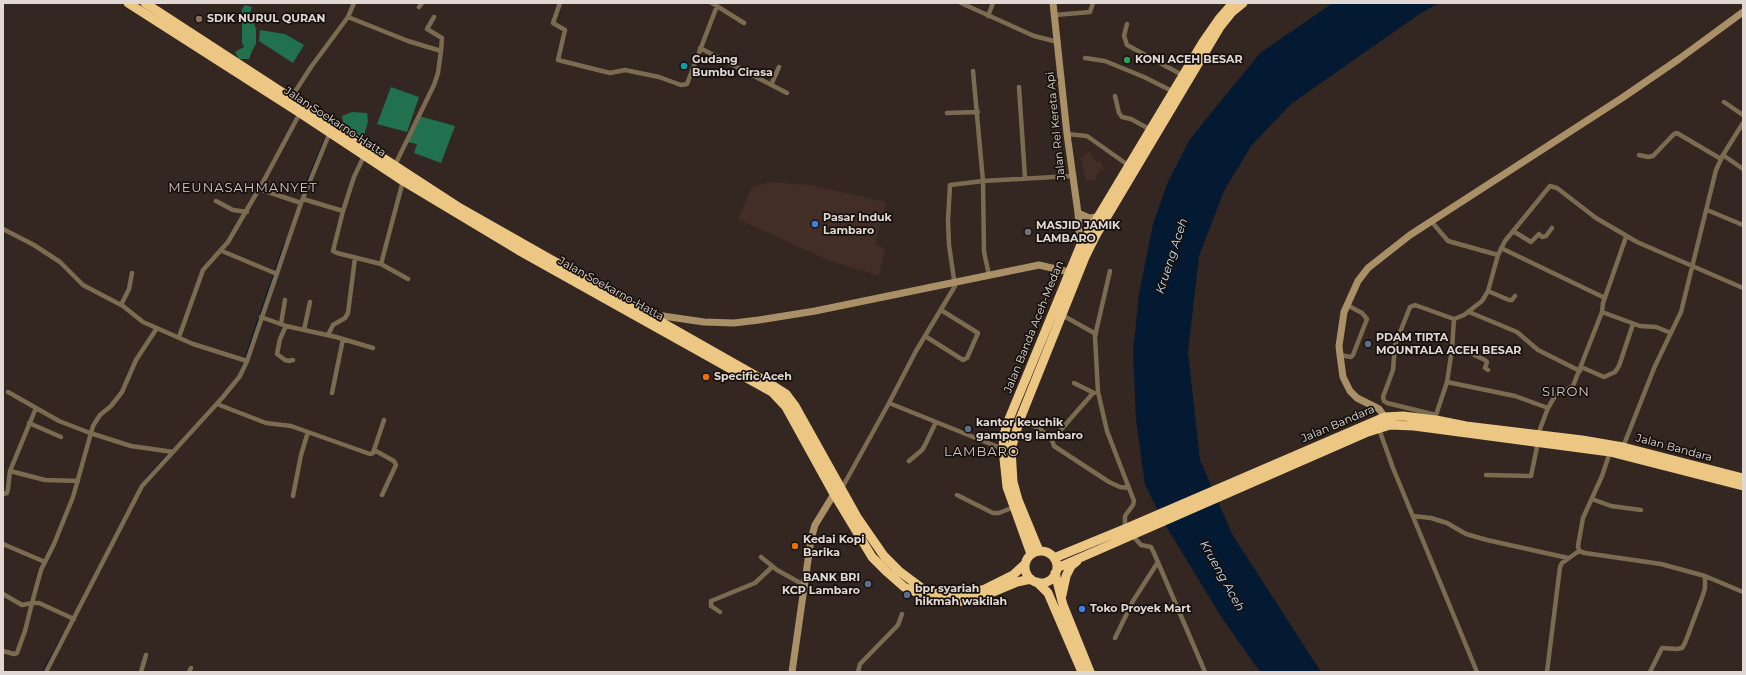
<!DOCTYPE html>
<style>
body{margin:0}
#map{position:relative;width:1746px;height:675px;overflow:hidden;background:#342621;font-family:Montserrat,sans-serif}
canvas{display:block}
.frame{position:absolute;inset:0;border:4px solid #e1d8d4;pointer-events:none}
</style>
<div id="map">
<canvas width="1746" height="675"></canvas>
<div class="frame"></div>
</div>
<script>
const g = document.querySelector('canvas').getContext('2d');
g.lineJoin = 'round';
function fill(path, color) { g.fillStyle = color; g.fill(path, 'evenodd'); }
const shape = rows => new Path2D(rows.map(r => 'M' + r).join(''));
function trace(path, color, width, dash) { g.strokeStyle = color; g.lineWidth = width; g.lineCap = dash ? 'butt' : 'round'; g.setLineDash(dash || []); g.stroke(path); }
function label(font, color, halo, rows, align = 'center') {
  g.font = font + ' Montserrat,sans-serif'; g.lineWidth = 3.5; g.setLineDash([]); g.textBaseline = 'middle'; g.strokeStyle = halo; g.fillStyle = color; for (const [text, x, y, turn = 0] of rows) {
    g.save(); g.translate(x, y); g.rotate((+turn || 0) * Math.PI / 180); g.textAlign = isNaN(turn) ? turn : align; if (halo) g.strokeText(text, 0, 0); g.fillText(text, 0, 0); g.restore();
  }
}
const built = shape([
 [1091,152,1092,157,1097,162,1101,161,1103,169,1099,170,1099,173,1096,175,1096,179,1086,181,1081,157,1084,157,1084,154],
 [769,182,810,185,886,202,875,245,885,248,879,276,825,259,738,219,752,187]
]);
const forest = shape([
 [245,5,252,7,250,13,256,29,256,44,252,51,249,59,239,59,235,52,244,47,242,43,242,9],
 [260,30,285,34,304,45,293,63,259,41],
 [391,87,419,97,407,132,377,124],
 [352,112,367,113,368,122,364,135,359,137,344,126,342,116],
 [419,116,455,126,441,163,414,153,417,144,407,142]
]);
const water = shape([
 [1333,3,1439,3,1421,13,1291,104,1251,146,1224,191,1199,256,1188,352,1200,460,1232,534,1321,672,1260,672,1220,615,1166,526,1145,485,1136,419,1133,351,1139,294,1153,224,1167,184,1190,139,1260,53]
]);
const stream = shape([
 [305,186,326,136],
 [275,271,285,242],
 [242,367,274,274],
 [146,478,169,453],
 [43,672,64,633]
]);
const street = shape([
 [560,3,553,23,565,30,558,60,610,73,625,70,659,77,681,85,687,84,717,6],
 [712,3,744,23],
 [961,3,1034,36,1058,42],
 [419,7,422,3],
 [1055,15,1090,12,1093,3],
 [988,16,993,3],
 [348,17,408,41,441,51,438,73,434,85,394,167],
 [434,17,427,29,442,38,441,51],
 [1127,24,1124,36,1127,45,1184,76],
 [700,48,787,93],
 [1085,58,1105,61,1144,77,1174,92],
 [973,71,983,181,984,252,989,275],
 [771,85,779,67],
 [1019,87,1025,178],
 [1115,96,1119,113,1122,117,1131,119,1151,130],
 [291,98,311,67,348,17,354,3],
 [1724,102,1743,115],
 [947,113,978,112],
 [1067,134,1087,136,1128,165],
 [1639,155,1648,157,1653,156,1674,134,1677,133,1721,159],
 [1723,155,1743,169],
 [259,189,301,203],
 [303,199,343,211,354,177,364,156],
 [216,201,233,210,247,212],
 [1707,210,1743,225],
 [343,211,333,251,337,253,381,264,408,279],
 [1431,221,1448,241,1498,255],
 [3,229,34,245,60,262,83,285,123,306,143,322,193,344,247,361],
 [1513,231,1531,242,1539,234,1542,237,1546,236,1552,228],
 [1501,248,1605,298],
 [222,251,277,274],
 [381,264,403,181],
 [1110,271,1095,336,1098,392,1107,431,1134,501,1133,505,1125,516,1125,524,1127,528],
 [1488,291,1509,300,1512,300,1515,296],
 [121,305,129,289,132,273],
 [1469,312,1517,332,1538,350,1580,371],
 [1602,312,1640,326,1656,327,1671,333],
 [1062,315,1096,334],
 [261,317,286,326,336,337,373,348],
 [281,324,285,300],
 [286,326,280,339,277,354,285,360,289,361,293,360],
 [304,330,310,302],
 [328,335,333,325,345,318,348,313,355,258],
 [925,336,963,360,967,358,978,333,941,310],
 [179,337,203,270,228,242,263,182,300,113],
 [1452,349,1468,352,1485,360,1487,362,1485,368,1488,370],
 [1340,355,1351,357,1353,355,1367,319,1362,313,1347,305],
 [1581,367,1604,377,1615,372,1619,366,1633,324],
 [1447,382,1452,349,1454,319,1464,315,1482,301,1488,291,1498,255,1505,241,1550,186,1557,188,1596,218,1637,242,1743,288],
 [1074,383,1094,393],
 [8,392,59,421,90,433,131,446,173,452],
 [332,393,343,339],
 [1093,393,1052,440,1054,446,1109,482,1120,487,1129,488],
 [889,403,1003,449],
 [217,404,266,423,291,426,370,454,373,453,384,420],
 [36,408,10,471,45,480,78,481],
 [1436,415,1387,403,1384,401,1383,397,1393,370,1395,345,1410,307,1415,305,1454,319],
 [1020,419,1040,429,1052,440],
 [1436,420,1436,415,1447,382,1515,396,1548,408,1555,396,1573,386,1602,312,1603,303,1626,237],
 [29,423,61,437],
 [1379,429,1393,468,1477,672],
 [1538,434,1548,408],
 [1623,447,1655,366,1681,312,1716,170,1723,155,1743,123],
 [374,450,394,461,396,465,382,495],
 [909,461,922,450,925,445,936,422],
 [1486,475,1531,476,1538,442],
 [842,488,889,403,916,351,955,286,949,245,948,220,950,185,983,181,1072,176],
 [3,494,7,493,8,489,10,471],
 [957,495,993,513,999,513,1014,507],
 [293,496,301,455,308,432],
 [1592,499,1611,506,1641,510],
 [1413,516,1431,518,1447,523,1466,534,1487,540,1568,558],
 [1132,535,1141,545,1151,547,1154,553,1205,672],
 [3,544,45,562],
 [1579,551,1585,553,1661,564,1705,576,1743,592],
 [1579,551,1578,546,1583,518,1602,476,1610,452],
 [761,557,777,570,804,585],
 [3,594,22,605,32,603,41,570,54,544,73,497,93,426,100,415,111,406,122,392,136,360,157,328],
 [720,612,711,606,711,601,755,583,772,567],
 [1115,638,1133,601,1158,562],
 [3,651,14,654,17,653,25,631,32,603,39,603,74,619],
 [46,672,142,486,223,397,240,376,247,361,301,203,330,132],
 [141,672,146,655],
 [189,672,191,668],
 [858,672,860,664,898,625,902,614],
 [1547,672,1560,567,1562,563,1579,551],
 [1650,672,1662,648,1677,649,1682,648,1685,643,1703,595,1705,588,1705,576]
]);
const secondary = shape([
 [1053,3,1067,134,1078,213,1080,247],
 [1078,213,1089,218,1097,217],
 [649,314,704,322,734,323,759,320,815,311,1039,265,1069,272],
 [1385,417,1379,409,1357,398,1350,391,1343,377,1340,355,1339,346,1344,312,1358,281,1368,268,1410,235,1622,98,1679,59,1743,12],
 [792,672,811,539,815,525,834,494]
]);
const highway = shape([
 [128,3,300,113,403,181,518,250,772,392,786,407,834,494,872,557,887,572,904,587,936,601,955,602,976,599,1017,582,1031,579],
 [145,3,460,208,772,385,786,394,795,406,857,517,884,556,899,571,923,589,933,593,953,595,978,591,985,589,1013,575,1025,564],
 [1039,551,1018,500,1013,482,1011,449,1020,419,1085,257,1096,235,1220,27,1232,12,1243,3],
 '1025 567a16 16 0 1 1 32 0a16 16 0 1 1-32 0Z',
 [1031,554,1007,487,1003,449,1004,435,1007,424,1080,247,1203,42,1219,19,1233,3],
 [1054,558,1127,528,1385,417,1403,416,1436,420,1466,426,1582,440,1623,447,1743,478],
 [1057,568,1368,432,1390,425,1414,426,1610,452,1743,486],
 [1055,573,1063,605,1090,672],
 [1037,582,1048,593,1082,672],
 [1062,595,1066,576,1071,566,1077,561]
]);
const markers = [
 [199,19,4,"#8d6e63"],
 [1127,60,4,"#2e9e5b"],
 [684,66,4,"#0f9aa8"],
 [815,224,4,"#3f7fe0"],
 [1028,232,4,"#6b7280"],
 [1368,344,4,"#5c6f8a"],
 [706,377,4,"#e8710a"],
 [968,429,4,"#5c6f8a"],
 [795,546,4,"#e8710a"],
 [868,584,4,"#5c6f8a"],
 [907,595,4,"#5c6f8a"],
 [1082,609,4,"#3f7fe0"]
];
const poiNames = [
 ["SDIK NURUL QURAN",207,19],
 ["Gudang",692,60],
 ["Bumbu Cirasa",692,73],
 ["KONI ACEH BESAR",1135,60],
 ["Pasar Induk",823,218],
 ["Lambaro",823,231],
 ["MASJID JAMIK",1036,226],
 ["LAMBARO",1036,239],
 ["PDAM TIRTA",1376,338],
 ["MOUNTALA ACEH BESAR",1376,351],
 ["Specific Aceh",714,377],
 ["kantor keuchik",976,423],
 ["gampong lambaro",976,436],
 ["Kedai Kopi",803,540],
 ["Barika",803,553],
 ["BANK BRI",860,578,"right"],
 ["KCP Lambaro",860,591,"right"],
 ["bpr syariah",915,589],
 ["hikmah wakilah",915,602],
 ["Toko Proyek Mart",1090,609]
];
const streetNames = [
 ["Jalan Soekarno-Hatta",335,122,33],
 ["Jalan Rel Kereta Api",1056,126,-96],
 ["Jalan Soekarno-Hatta",611,289,29],
 ["Jalan Banda Aceh-Medan",1034,327,-68],
 ["Jalan Bandara",1338,424,-23],
 ["Jalan Bandara",1674,448,15]
];
const waterNames = [
 ["Krueng Aceh",1172,256,-72],
 ["Krueng Aceh",1222,576,61]
];
const quarterNames = [
 ["MEUNASAHMANYET",243,188],
 ["SIRON",1566,392],
 ["LAMBARO",982,452]
];
fill(built, '#422e27');
fill(forest, '#21714e');
fill(water, '#041a33');
trace(stream, '#041a33', 1.5);
trace(street, '#7b6c51', 4.5);
trace(secondary, '#a99066', 7);
trace(highway, '#ecc683', 9);
for (const [x, y, r, color] of markers) { const dot = new Path2D(); dot.arc(x, y, r, 0, 2 * Math.PI); g.fillStyle = color; g.fill(dot); trace(dot, '#17110e', 1.5); }
label('bold 11px', '#e1d8d4', '#17110e', poiNames, 'left');
label('11px', '#e1d8d4', '#17110e', streetNames);
label('italic 12px', '#c5dffd', '#17110e', waterNames);
g.letterSpacing = '1px';
label('13px', '#dac8c0', '#17110e', quarterNames);
g.letterSpacing = '0px';
</script>
